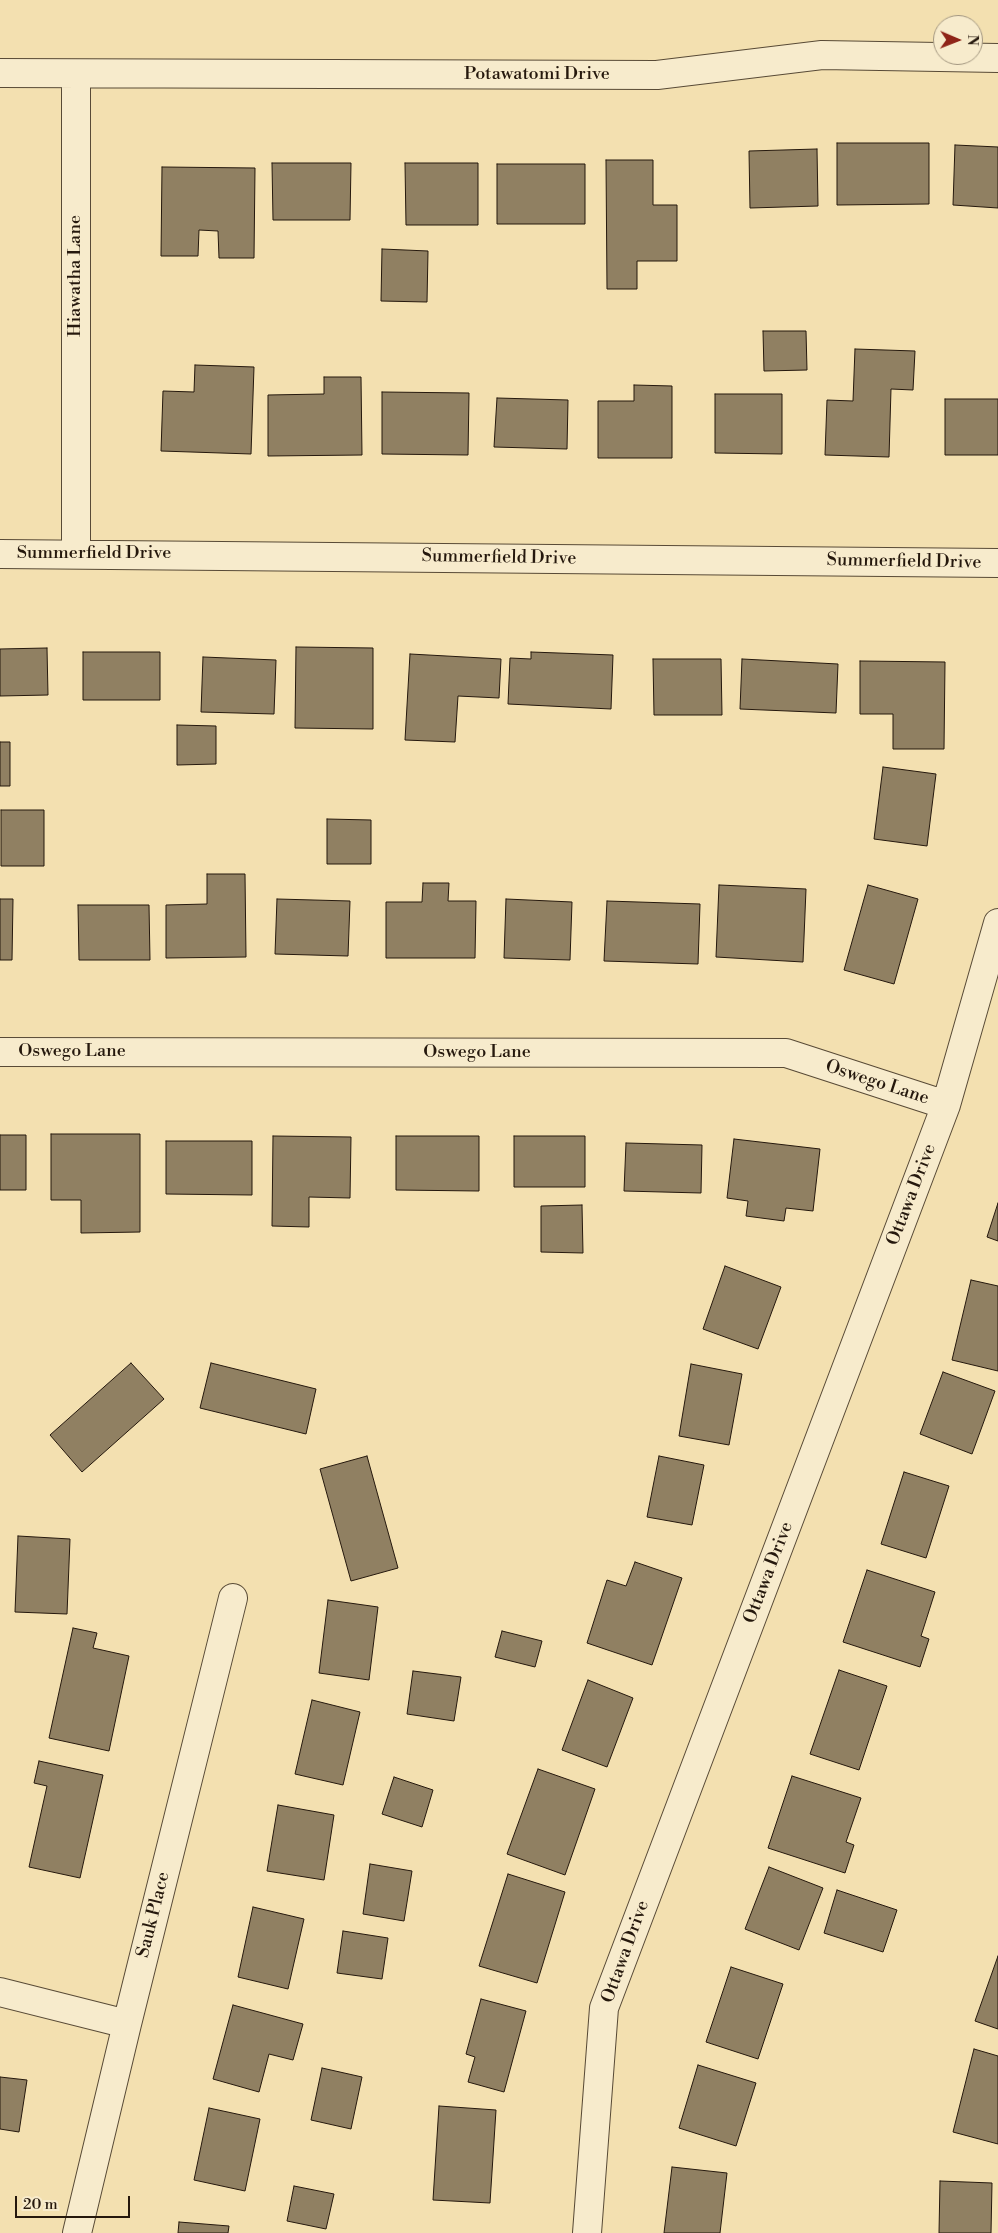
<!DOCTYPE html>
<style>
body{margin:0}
#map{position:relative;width:998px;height:2233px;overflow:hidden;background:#f3e0b0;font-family:"Libre Bodoni",serif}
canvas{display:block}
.north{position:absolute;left:933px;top:15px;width:50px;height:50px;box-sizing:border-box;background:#f7ebcc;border:1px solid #a39780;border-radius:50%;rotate:91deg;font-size:14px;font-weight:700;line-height:20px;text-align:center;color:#25180d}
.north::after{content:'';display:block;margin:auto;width:18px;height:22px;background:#8f2418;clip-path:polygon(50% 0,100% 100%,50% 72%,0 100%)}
.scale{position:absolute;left:15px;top:2196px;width:115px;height:22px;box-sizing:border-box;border:2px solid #25180d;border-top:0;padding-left:6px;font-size:15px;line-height:18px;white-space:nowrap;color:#25180d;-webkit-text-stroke:4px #f7ebcc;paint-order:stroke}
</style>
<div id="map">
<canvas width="998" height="2233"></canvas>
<div class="north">N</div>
<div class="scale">20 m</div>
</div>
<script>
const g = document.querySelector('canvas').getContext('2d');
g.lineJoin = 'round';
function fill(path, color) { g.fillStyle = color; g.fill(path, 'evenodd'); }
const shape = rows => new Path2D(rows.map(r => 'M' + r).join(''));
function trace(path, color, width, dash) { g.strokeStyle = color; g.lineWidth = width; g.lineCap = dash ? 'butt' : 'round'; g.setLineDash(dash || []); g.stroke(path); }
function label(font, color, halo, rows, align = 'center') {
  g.font = font + ' "Libre Bodoni",serif'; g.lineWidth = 5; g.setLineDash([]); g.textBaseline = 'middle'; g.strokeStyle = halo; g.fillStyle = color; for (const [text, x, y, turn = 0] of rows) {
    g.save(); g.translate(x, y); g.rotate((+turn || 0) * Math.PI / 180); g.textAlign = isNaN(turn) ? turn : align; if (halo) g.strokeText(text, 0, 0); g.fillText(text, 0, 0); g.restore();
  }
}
const building = shape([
 [837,143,929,143,929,204,837,205,837,143],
 [955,145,998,147,998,208,953,205,955,145],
 [817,149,818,206,750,208,749,151,817,149],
 [606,160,653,160,653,205,677,205,677,261,637,261,637,289,607,289,606,160],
 [272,163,351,163,350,220,273,220,272,163],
 [405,163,478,163,478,225,406,225,405,163],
 [497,164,585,164,585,224,497,224,497,164],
 [162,167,255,168,254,258,219,258,218,231,199,230,198,256,161,256,162,167],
 [382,249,428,251,427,302,381,301,382,249],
 [763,331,806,331,807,370,764,371,763,331],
 [855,349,915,351,913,390,891,389,889,457,825,455,827,400,853,401,855,349],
 [195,365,254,367,251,454,161,451,163,391,194,392,195,365],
 [324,377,361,377,362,455,268,456,268,395,324,394,324,377],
 [634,385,672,386,672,458,598,458,598,401,634,401,634,385],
 [382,392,469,393,468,455,382,454,382,392],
 [715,394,782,394,782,454,715,453,715,394],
 [497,398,568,400,567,449,494,447,497,398],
 [945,399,998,399,998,455,945,455,945,399],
 [296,647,373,648,373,729,295,728,296,647],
 [47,648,48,695,0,696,0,649,47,648],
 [83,652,160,652,160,700,83,700,83,652],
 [531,652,613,655,611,709,508,704,510,658,531,659,531,652],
 [410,654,501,659,499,698,458,696,455,742,405,740,410,654],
 [203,657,276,660,274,714,201,712,203,657],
 [653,659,721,659,722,715,654,715,653,659],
 [742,659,838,664,836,713,740,709,742,659],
 [860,661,945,662,944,749,893,749,893,714,860,714,860,661],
 [177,725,216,726,216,764,177,765,177,725],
 [0,742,10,742,10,786,0,786,0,742],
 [883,767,936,774,927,846,874,839,883,767],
 [1,810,44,810,44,866,1,866,1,810],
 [327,819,371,820,371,864,327,864,327,819],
 [207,874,245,874,246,957,166,958,166,905,207,904,207,874],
 [423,883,449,883,448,901,476,901,475,958,386,958,386,902,422,902,423,883],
 [719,885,806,889,803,962,716,957,719,885],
 [868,885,918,899,894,984,844,970,868,885],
 [0,899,13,899,12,960,0,960,0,899],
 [277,899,350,901,348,956,275,954,277,899],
 [506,899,572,902,570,960,504,958,506,899],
 [607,901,700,904,698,964,604,961,607,901],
 [78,905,149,905,150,960,79,960,78,905],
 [51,1134,140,1134,140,1232,81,1233,81,1200,51,1200,51,1134],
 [0,1135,26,1135,26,1190,0,1190,0,1135],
 [273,1136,351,1137,350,1198,309,1197,309,1227,272,1226,273,1136],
 [396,1136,479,1136,479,1191,396,1190,396,1136],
 [514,1136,585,1136,585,1187,514,1187,514,1136],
 [734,1139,820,1149,813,1211,786,1208,784,1221,746,1216,748,1201,727,1198,734,1139],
 [166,1141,252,1141,252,1195,166,1194,166,1141],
 [626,1143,702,1145,701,1193,624,1191,626,1143],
 [998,1203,998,1241,987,1237,998,1203],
 [582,1205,583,1253,541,1252,541,1206,582,1205],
 [725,1266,781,1287,758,1349,703,1329,725,1266],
 [971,1280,998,1286,998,1371,952,1360,971,1280],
 [131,1363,164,1399,82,1472,50,1435,131,1363],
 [211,1363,316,1389,306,1434,200,1408,211,1363],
 [691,1364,742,1374,729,1445,679,1436,691,1364],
 [943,1372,995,1391,972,1454,920,1434,943,1372],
 [367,1456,398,1568,351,1581,320,1469,367,1456],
 [659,1456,704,1465,692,1525,647,1517,659,1456],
 [904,1472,949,1486,926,1558,881,1544,904,1472],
 [18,1536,70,1539,67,1614,15,1612,18,1536],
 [635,1562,682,1578,652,1665,587,1643,607,1580,626,1586,635,1562],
 [867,1570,935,1592,921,1636,929,1639,920,1667,843,1642,867,1570],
 [328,1600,378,1607,369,1680,319,1673,328,1600],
 [73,1628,97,1633,93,1648,129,1656,109,1751,49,1738,73,1628],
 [502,1631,542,1641,535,1667,495,1657,502,1631],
 [839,1670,887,1686,859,1770,810,1754,839,1670],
 [413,1671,461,1677,454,1721,407,1714,413,1671],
 [588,1680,633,1698,607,1767,562,1750,588,1680],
 [312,1700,360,1712,343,1785,295,1774,312,1700],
 [39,1761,103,1775,80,1878,29,1867,47,1786,34,1783,39,1761],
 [538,1769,595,1789,565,1875,507,1854,538,1769],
 [792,1776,861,1798,846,1842,854,1845,845,1873,768,1848,792,1776],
 [394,1777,433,1790,422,1827,382,1814,394,1777],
 [278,1805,334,1815,324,1880,267,1871,278,1805],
 [370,1864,412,1871,404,1921,363,1914,370,1864],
 [769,1867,823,1888,799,1950,745,1929,769,1867],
 [508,1874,565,1892,537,1983,479,1966,508,1874],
 [837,1890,897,1910,883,1952,824,1933,837,1890],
 [253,1907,304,1919,288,1989,238,1977,253,1907],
 [343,1931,388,1938,382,1979,337,1973,343,1931],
 [998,1956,998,2029,975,2021,998,1956],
 [731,1967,783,1984,758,2059,706,2042,731,1967],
 [481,1999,526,2011,504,2092,468,2082,475,2057,466,2054,481,1999],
 [233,2005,303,2024,293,2060,269,2054,259,2092,213,2079,233,2005],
 [974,2049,998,2056,998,2144,953,2132,974,2049],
 [698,2065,756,2083,736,2146,679,2128,698,2065],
 [322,2068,362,2077,351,2129,311,2120,322,2068],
 [0,2077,27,2080,19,2132,0,2129,0,2077],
 [439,2106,496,2110,490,2203,433,2200,439,2106],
 [209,2108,260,2119,245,2191,194,2180,209,2108],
 [672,2167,727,2173,720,2233,664,2233,672,2167],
 [940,2181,992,2183,991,2233,939,2233,940,2181],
 [294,2186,334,2194,326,2229,287,2221,294,2186],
 [179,2222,229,2226,228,2233,178,2233,179,2222]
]);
const street = shape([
 [0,73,657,75,822,55,998,58],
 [76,553,76,74],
 [0,554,998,563],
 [0,1052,786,1053,946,1105],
 [0,1992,127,2024],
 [77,2233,127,2024,233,1598],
 [587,2233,604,2008,946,1105,998,923]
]);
const streetNames = [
 ["Potawatomi Drive",537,75],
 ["Hiawatha Lane",76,276,-90],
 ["Summerfield Drive",94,554],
 ["Summerfield Drive",499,558,1],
 ["Summerfield Drive",904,562,1],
 ["Oswego Lane",72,1052],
 ["Oswego Lane",477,1053],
 ["Oswego Lane",877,1083,18],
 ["Ottawa Drive",912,1195,-69],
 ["Ottawa Drive",769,1573,-69],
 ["Sauk Place",154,1915,-76],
 ["Ottawa Drive",626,1952,-70]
];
fill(building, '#908062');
trace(building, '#25180d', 1);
trace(street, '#584a36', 30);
trace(street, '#f7ebcc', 28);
label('18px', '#25180d', '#f7ebcc', streetNames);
</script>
